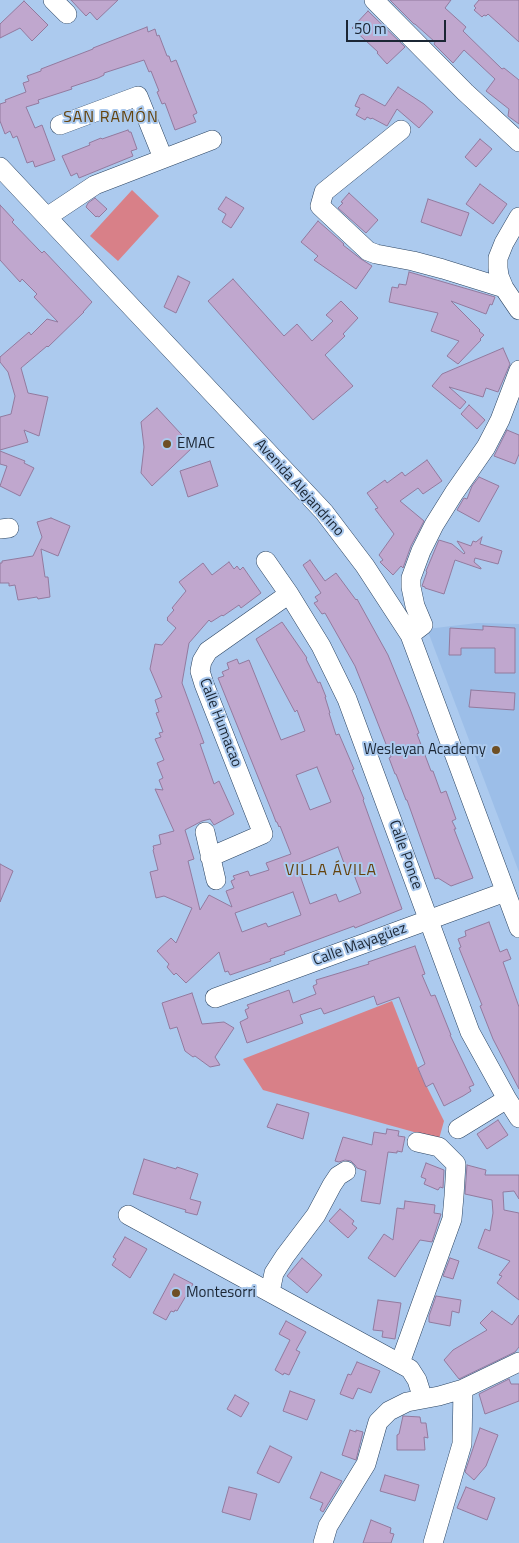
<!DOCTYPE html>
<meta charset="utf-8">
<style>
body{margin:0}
#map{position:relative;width:519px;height:1543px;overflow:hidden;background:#accaee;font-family:"Titillium Web",sans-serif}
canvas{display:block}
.scale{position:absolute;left:346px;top:20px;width:100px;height:22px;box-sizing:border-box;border:2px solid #1b2634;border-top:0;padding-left:6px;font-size:15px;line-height:18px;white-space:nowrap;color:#1b2634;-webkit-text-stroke:4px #accaee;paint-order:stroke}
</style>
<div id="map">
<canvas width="519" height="1543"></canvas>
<div class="scale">50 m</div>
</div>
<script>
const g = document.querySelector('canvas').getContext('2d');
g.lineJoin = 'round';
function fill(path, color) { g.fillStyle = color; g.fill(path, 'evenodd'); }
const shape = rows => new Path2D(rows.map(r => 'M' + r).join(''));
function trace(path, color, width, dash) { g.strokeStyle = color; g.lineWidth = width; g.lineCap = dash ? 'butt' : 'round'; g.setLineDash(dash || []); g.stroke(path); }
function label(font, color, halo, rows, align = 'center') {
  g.font = font + ' "Titillium Web",sans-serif'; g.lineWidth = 4; g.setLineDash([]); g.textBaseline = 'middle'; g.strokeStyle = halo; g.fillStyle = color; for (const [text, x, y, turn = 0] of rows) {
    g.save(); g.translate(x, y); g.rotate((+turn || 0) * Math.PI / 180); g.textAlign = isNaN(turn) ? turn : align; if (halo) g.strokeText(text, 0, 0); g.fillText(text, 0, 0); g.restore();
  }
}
const built = shape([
 [477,623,519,624,519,872,427,629]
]);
const green = shape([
 [132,190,159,216,118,261,90,236],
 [392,1001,420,1073,444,1121,439,1139,263,1090,243,1059]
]);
const building = shape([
 [71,0,118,0,97,20,90,12,86,16,71,0],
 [390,0,451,0,445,8,466,27,463,31,502,69,504,68,519,80,519,124,508,116,509,109,486,91,495,79,464,50,453,63,434,44,435,42,415,24,414,24,390,0],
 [479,0,519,0,519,42,488,14,486,16,484,15,482,17,474,10,476,8,474,6,479,0],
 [24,1,48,25,32,41,20,28,0,38,0,24,24,1],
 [368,11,405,47,387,64,377,53,378,52,352,28,368,11],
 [147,27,148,32,155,29,157,36,159,35,167,56,169,56,171,62,176,60,197,113,193,115,196,122,175,130,165,103,162,104,157,92,159,91,151,71,149,72,144,60,104,73,104,75,98,78,71,87,72,89,38,100,39,103,26,107,35,128,42,125,55,160,35,167,33,161,27,163,17,136,13,138,10,131,5,134,0,121,0,104,6,102,5,100,26,92,23,83,29,81,27,76,41,71,41,69,93,49,93,48,147,27],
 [398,87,424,104,433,112,419,128,397,109,387,126,372,118,371,119,367,117,365,120,356,115,360,108,355,106,360,95,363,94,385,106,398,87],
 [128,130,129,132,131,132,137,149,131,151,133,156,79,178,77,173,71,176,62,156,90,145,89,143,101,138,102,139,128,130],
 [480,139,492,149,476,167,465,157,480,139],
 [480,184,507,204,493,224,466,204,480,184],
 [349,193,378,220,366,233,338,208,343,203,341,202,349,193],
 [226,197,244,208,231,228,222,222,226,214,218,209,226,197],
 [95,198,107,209,99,217,97,216,96,217,86,207,88,203,95,198],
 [428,199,469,213,461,236,421,222,428,199],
 [0,205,14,220,12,222,38,249,42,253,44,251,92,302,83,312,84,312,48,347,47,346,21,368,28,393,48,397,39,436,24,430,28,442,0,450,0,417,11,414,15,396,8,372,0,362,0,357,29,332,31,335,47,319,58,322,34,297,37,294,22,279,20,282,0,260,0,205],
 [318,221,344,244,343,245,361,259,372,266,356,289,314,260,318,256,301,242,318,221],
 [409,272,495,297,492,305,490,304,486,314,451,301,480,330,479,331,484,335,480,339,481,340,458,364,447,356,459,341,431,331,438,313,389,302,392,287,398,288,399,284,406,285,409,272],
 [178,276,190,282,176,313,164,307,178,276],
 [233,279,284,336,297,324,312,341,333,321,326,315,341,301,358,318,343,334,345,336,325,355,353,386,313,420,208,301,233,279],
 [503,348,510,364,498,392,486,388,483,397,449,387,466,402,460,409,432,386,442,374,503,348],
 [469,405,485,420,477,429,461,414,469,405],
 [157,408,193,447,152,486,141,473,144,447,141,422,157,408],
 [507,430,519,435,519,454,515,464,494,456,507,430],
 [0,451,25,461,24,463,34,468,20,496,0,486,7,466,0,464,0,451],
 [427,460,442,481,423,494,418,488,400,501,424,521,411,546,403,568,401,566,393,575,380,562,383,560,379,555,394,534,375,509,378,508,367,493,385,480,387,483,402,472,405,476,427,460],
 [210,461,218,486,188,497,180,471,210,461],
 [479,477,499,486,479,522,457,510,464,498,467,499,472,486,479,477],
 [51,518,70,526,58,556,41,549,45,577,48,577,50,597,38,599,37,597,18,600,15,585,9,586,9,583,0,583,0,563,2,563,2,561,33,556,42,537,37,522,51,518],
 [482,537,480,544,502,551,498,564,475,558,474,562,481,568,481,569,455,560,444,594,425,588,425,587,422,586,427,572,426,571,439,540,452,544,464,554,465,553,457,541,471,546,473,541,476,542,482,537],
 [310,560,325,581,336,573,356,600,357,599,388,655,410,709,419,733,417,734,431,771,433,771,441,793,446,791,456,819,452,821,456,829,454,829,473,878,451,886,438,878,435,879,407,800,406,800,396,774,395,774,389,758,391,757,375,716,355,666,325,613,322,614,314,603,318,601,315,597,321,593,303,565,310,560],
 [229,562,234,569,237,566,240,570,243,567,261,593,241,608,239,605,223,616,222,615,211,622,209,620,189,643,182,683,204,743,200,744,214,784,219,781,234,814,214,825,210,819,202,821,185,830,194,859,188,861,200,910,209,895,232,907,226,891,234,888,231,881,235,879,233,876,248,871,250,876,269,870,266,863,291,854,280,826,279,827,277,822,276,822,273,814,218,678,224,676,222,672,229,669,227,663,237,659,239,664,249,660,281,740,305,731,297,710,295,712,256,639,282,622,307,658,306,659,318,683,320,682,326,697,325,697,330,713,329,713,336,735,339,734,354,769,352,770,364,799,363,800,402,909,355,928,354,926,284,952,285,954,270,959,271,961,230,975,228,971,225,972,219,952,186,983,176,973,174,975,167,967,169,964,157,951,171,938,176,943,192,908,164,896,156,898,150,872,158,870,153,850,154,849,153,846,161,844,159,835,174,831,155,789,163,790,159,780,163,778,157,763,164,760,155,739,161,737,159,733,163,732,156,713,159,712,155,700,162,697,150,669,155,644,162,645,176,628,167,620,168,619,167,618,174,610,172,608,186,591,179,582,203,563,212,575,229,562],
 [317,767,331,802,310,810,296,775,317,767],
 [338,847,348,874,353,872,361,893,339,902,336,894,310,904,296,864,338,847],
 [293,892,301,915,268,927,266,923,242,932,235,913,293,892],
 [483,626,515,628,515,673,495,673,495,648,461,648,461,655,449,655,450,628,483,630,483,626],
 [471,690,515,693,514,710,469,707,471,690],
 [0,864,13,871,0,902,0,864],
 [489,922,500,952,507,949,511,959,503,962,519,1007,519,1089,493,1039,480,1006,482,1005,459,948,461,947,458,939,466,936,465,931,489,922],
 [415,946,425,974,422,975,431,996,435,995,451,1035,450,1035,474,1085,469,1087,471,1091,463,1096,444,1106,433,1083,426,1087,418,1068,425,1064,399,997,377,1005,374,996,324,1014,321,1008,300,1015,303,1023,247,1043,240,1022,248,1018,245,1010,249,1008,247,1005,289,990,293,1003,316,994,313,986,317,984,316,980,369,964,368,962,415,946],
 [192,993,202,1024,224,1022,234,1028,215,1057,220,1065,210,1067,195,1056,193,1057,185,1051,177,1027,170,1029,162,1003,192,993],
 [277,1104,309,1113,303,1139,267,1127,277,1104],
 [498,1120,508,1135,487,1149,477,1134,498,1120],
 [387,1129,399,1131,398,1136,405,1137,402,1152,397,1151,397,1153,388,1152,380,1204,361,1201,366,1171,357,1168,355,1165,351,1161,345,1160,339,1162,335,1161,343,1137,372,1145,374,1132,386,1134,387,1129],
 [144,1159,176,1169,177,1167,198,1174,190,1199,201,1202,197,1215,185,1212,186,1210,133,1194,144,1159],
 [426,1163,444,1170,443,1188,440,1187,438,1190,424,1184,426,1179,421,1177,426,1163],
 [467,1165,486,1170,485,1175,519,1175,519,1199,514,1191,503,1192,504,1210,519,1213,519,1300,497,1283,502,1276,499,1275,510,1261,478,1248,485,1229,490,1231,493,1213,492,1200,465,1194,467,1165],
 [405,1201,435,1205,434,1213,441,1214,432,1242,420,1240,395,1277,368,1258,384,1234,393,1240,397,1208,404,1209,405,1201],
 [340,1209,354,1221,352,1224,357,1228,348,1238,329,1221,340,1209],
 [125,1237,147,1249,130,1278,112,1265,116,1259,113,1257,125,1237],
 [302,1258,322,1275,307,1293,287,1276,302,1258],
 [450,1258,459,1261,453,1279,443,1276,450,1258],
 [174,1274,193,1284,177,1311,175,1310,174,1312,171,1311,166,1320,153,1313,174,1274],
 [436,1296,461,1300,459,1313,452,1311,450,1326,429,1322,429,1316,436,1296],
 [378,1300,401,1303,395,1339,382,1337,383,1331,373,1330,378,1300],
 [492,1311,512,1325,519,1315,519,1347,515,1352,459,1379,444,1360,453,1350,487,1330,480,1323,492,1311],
 [286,1321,306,1332,296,1350,300,1352,289,1375,284,1373,283,1375,275,1370,290,1340,279,1334,286,1321],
 [357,1362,380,1371,371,1393,358,1388,353,1399,340,1394,348,1374,351,1375,357,1362],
 [509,1379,511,1384,519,1384,519,1401,485,1414,479,1394,509,1379],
 [290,1391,315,1400,307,1420,283,1411,290,1391],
 [235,1395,249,1403,241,1417,227,1409,235,1395],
 [403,1416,420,1417,421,1423,426,1423,428,1438,424,1437,425,1450,397,1450,397,1435,399,1434,403,1416],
 [480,1428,498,1435,486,1466,474,1480,465,1472,480,1428],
 [350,1430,356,1432,356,1430,363,1432,356,1460,342,1455,350,1430],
 [270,1446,292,1457,279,1483,257,1473,270,1446],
 [321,1472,342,1481,323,1512,320,1510,323,1503,310,1498,321,1472],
 [385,1475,419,1485,415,1501,380,1491,385,1475],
 [229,1487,257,1494,250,1520,222,1512,229,1487],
 [466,1487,495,1498,487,1520,457,1508,466,1487],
 [371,1520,391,1528,390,1533,394,1534,391,1543,363,1543,371,1520]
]);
const minor = shape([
 [53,0,67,14],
 [374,0,465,92,519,142],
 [60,125,138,96,163,158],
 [401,130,324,192,320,206,368,251,376,254,413,261,443,269,504,288],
 [0,167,324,512,365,566,410,635,519,928],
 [47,217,95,185,212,140],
 [519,217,504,243,498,258,498,268,499,276,504,288,519,310],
 [0,529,9,528],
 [266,561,289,594,321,646,347,699,470,1032,507,1099,519,1118],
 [410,635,423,625,415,606,411,587,411,578,421,551,434,525,454,493,486,447,500,420,519,370],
 [205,832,216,880],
 [210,857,263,834,204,684,200,671,202,661,208,651,289,594],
 [215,998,505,892],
 [458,1129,507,1099],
 [128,1215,410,1369,417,1380,423,1399],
 [270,1292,274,1273,285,1256,316,1215,332,1185,338,1176,346,1171],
 [400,1363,452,1219,454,1196,456,1164,439,1147,417,1142],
 [323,1543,328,1526,366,1464,378,1422,389,1411,407,1402,439,1396,463,1389,519,1362],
 [433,1543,462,1444,463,1389]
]);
const markers = [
 [167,444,5,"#6e4f24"],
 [496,750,5,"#6e4f24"],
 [176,1293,5,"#6e4f24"]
];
const poiNames = [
 ["EMAC",177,444],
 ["Wesleyan Academy",486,750,"right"],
 ["Montesorri",186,1293]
];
const streetNames = [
 ["Avenida Alejandrino",299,488,48],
 ["Calle Humacao",220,723,69],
 ["Calle Ponce",405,855,70],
 ["Calle Mayagüez",360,945,-20]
];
const neighbourhoodNames = [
 ["SAN RAMÓN",111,118],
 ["VILLA ÁVILA",331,871]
];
fill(built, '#9cbee8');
fill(green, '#d88088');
fill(building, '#c0a7ce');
trace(building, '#927a9e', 1);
trace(minor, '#2b4462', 20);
trace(minor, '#fff', 19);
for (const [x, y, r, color] of markers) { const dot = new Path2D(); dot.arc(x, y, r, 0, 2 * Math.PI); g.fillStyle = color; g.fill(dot); trace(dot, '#accaee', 2); }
label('15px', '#1b2634', '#accaee', poiNames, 'left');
label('15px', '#1b2634', '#accaee', streetNames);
g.letterSpacing = '1px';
label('16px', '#64430d', '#accaee', neighbourhoodNames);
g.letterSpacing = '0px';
</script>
